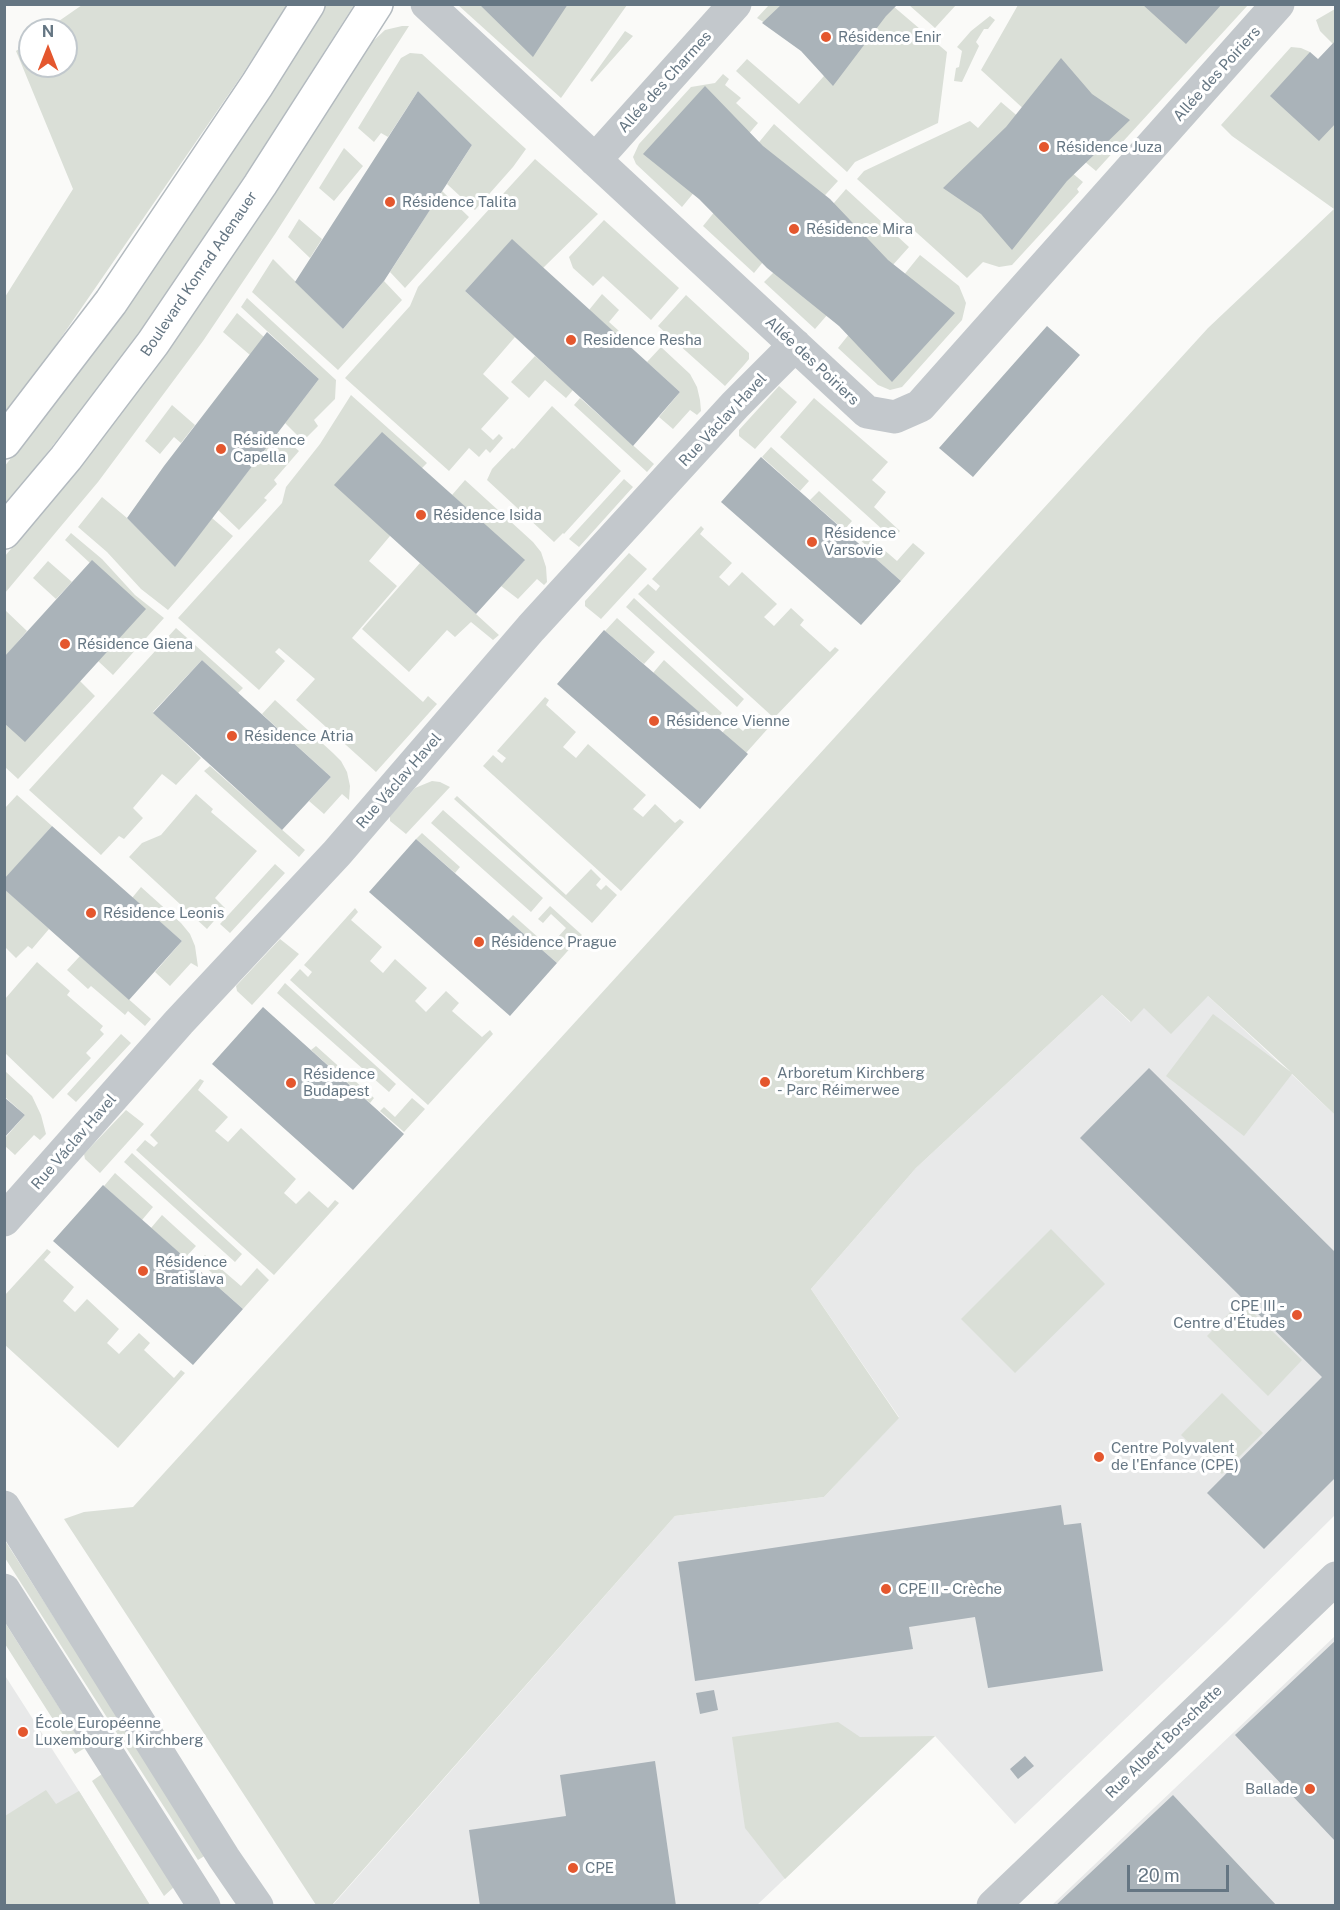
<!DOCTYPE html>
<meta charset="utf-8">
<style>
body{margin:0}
#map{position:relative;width:1340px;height:1910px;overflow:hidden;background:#fafaf8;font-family:"Public Sans",sans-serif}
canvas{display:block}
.frame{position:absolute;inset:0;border:6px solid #657683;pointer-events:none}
.north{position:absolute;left:18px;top:18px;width:60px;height:60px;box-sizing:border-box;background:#fff;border:2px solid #c1c8cd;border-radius:50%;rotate:0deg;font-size:16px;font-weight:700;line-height:24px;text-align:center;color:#657683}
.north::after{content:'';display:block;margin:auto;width:21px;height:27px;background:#e4572e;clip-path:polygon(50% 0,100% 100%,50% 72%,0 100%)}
.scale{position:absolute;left:1127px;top:1865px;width:102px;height:27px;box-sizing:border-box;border:3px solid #657683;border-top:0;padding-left:8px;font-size:18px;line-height:21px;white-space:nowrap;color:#657683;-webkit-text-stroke:4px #fff;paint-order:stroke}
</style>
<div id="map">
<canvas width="1340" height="1910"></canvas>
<div class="frame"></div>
<div class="north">N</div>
<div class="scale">20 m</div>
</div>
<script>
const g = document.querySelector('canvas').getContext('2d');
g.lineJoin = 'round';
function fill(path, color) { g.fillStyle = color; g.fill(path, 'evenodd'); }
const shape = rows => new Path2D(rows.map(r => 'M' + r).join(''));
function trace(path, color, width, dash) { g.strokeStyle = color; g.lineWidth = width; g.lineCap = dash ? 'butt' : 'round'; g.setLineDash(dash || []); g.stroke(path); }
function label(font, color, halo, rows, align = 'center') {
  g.font = font + ' "Public Sans",sans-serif'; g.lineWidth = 6; g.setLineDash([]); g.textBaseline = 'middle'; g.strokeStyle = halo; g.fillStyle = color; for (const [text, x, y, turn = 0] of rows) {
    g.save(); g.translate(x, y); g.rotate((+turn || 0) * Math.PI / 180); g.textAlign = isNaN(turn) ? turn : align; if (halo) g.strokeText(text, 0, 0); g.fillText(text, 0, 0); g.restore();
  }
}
const built = shape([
 [1102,995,1130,1022,1143,1008,1208,996,1335,1115,1335,1515,1226,1623,1015,1824,935,1736,757,1905,332,1906,675,1516,824,1497,899,1417,811,1289,916,1168],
 [1335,1636,1335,1905,1052,1905],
 [4,1674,79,1791,150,1905,5,1905]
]);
const green = shape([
 [82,5,287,5,242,75,5,419,5,297,73,189,16,51,30,41,30,66,66,66,66,30,46,30],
 [325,5,354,5,256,159,169,290,118,363,5,506,4,467,89,359,159,261,219,172],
 [458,5,627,5,561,98],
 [769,5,894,5,893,6,947,52,938,123,855,162,847,172,736,71,747,59,799,104,824,76,830,64,757,18],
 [909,5,956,5,935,28],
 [1018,5,1248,5,1096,171,1084,161,1071,172,1083,182,1077,189,1079,192,1012,265,999,267,983,262,967,278,857,179,864,171,970,121,978,128,1001,102,1021,119,1027,112,981,70],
 [1335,9,1335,46,1320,31,1316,20],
 [990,16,995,20,988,29,984,29,976,42,979,46,962,82,954,81,956,68,959,67,962,51,957,47,971,31],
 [402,26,409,26,275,234,203,341,98,482,5,593,5,556,80,467,164,354,255,222,369,45,385,30],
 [625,31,633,36,592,82,590,80],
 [1291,47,1301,48,1310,52,1320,68,1335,48,1335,1115,1292,1074,1244,1136,1166,1076,1213,1014,1291,1072,1208,996,1171,1034,1144,1008,1131,1022,1102,995,916,1168,811,1289,899,1418,824,1497,675,1516,332,1905,316,1905,64,1519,84,1512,133,1507,1208,328,1334,209,1232,136,1221,125],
 [410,53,422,54,526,149,513,167,475,210,447,184,472,145,418,91,388,137,381,133,374,142,358,128,401,58],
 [723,74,729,79,725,85,741,98,736,103,758,123,746,137,751,152,774,124,838,181,816,205,821,218,846,189,909,247,892,266,903,276,920,255,959,286,966,303,962,320,902,387,890,390,878,385,838,348,850,333,828,314,815,329,764,282,774,272,763,262,754,273,703,226,716,210,696,190,682,207,636,164,633,157,639,144,691,87,715,83],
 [344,148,363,166,334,201,319,188],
 [535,159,598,214,543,268,512,240,465,291,515,337,483,374,509,398,481,429,493,440,499,434,503,438,490,453,486,449,479,457,469,448,449,471,345,378,410,306,418,287],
 [442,191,469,217,405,288,390,272],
 [299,219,322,239,310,258,288,237],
 [604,220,679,288,651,320,603,276,593,286,573,268,569,257],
 [273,259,343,329,384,281,402,300,338,370,252,292],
 [602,294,619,310,609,322,629,340,626,343,589,310],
 [686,295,749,353,749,359,744,365,725,386,658,326],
 [247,298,336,380,335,399,314,420,318,426,303,441,285,423,319,379,241,307],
 [237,313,264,337,250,355,223,332],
 [661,347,690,374,697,387,700,400,701,411,697,415,690,410,673,429,659,417,680,392,647,362],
 [535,356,573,390,566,398,545,380,529,398,511,382],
 [779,386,797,402,755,449,739,436,739,430],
 [351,395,427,463,422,468,390,536,369,561,397,586,352,638,423,702,428,696,437,704,376,772,296,700,315,679,279,648,275,652,285,661,259,690,178,618,282,503,286,487,320,444],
 [580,398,654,464,647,472,574,405],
 [814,398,888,462,872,480,886,492,874,507,900,531,893,539,780,437],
 [172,405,195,425,181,443,174,437,160,454,145,441],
 [552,406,621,471,564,534,563,533,554,542,487,480,492,469,512,448,514,449],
 [278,433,299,451,274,480,277,484,264,498,267,500,239,530,218,510],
 [771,447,809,481,800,491,762,457],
 [624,479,633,487,579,547,569,539],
 [465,480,533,542,541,552,546,567,547,582,544,585,537,579,518,599,501,586,524,561,452,495],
 [819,491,852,521,844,530,810,500],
 [102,497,127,518,175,566,212,518,233,536,168,610,141,589,107,552,78,527],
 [701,526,704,529,700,534,732,563,719,577,729,586,742,572,777,604,764,617,774,626,791,608,804,620,800,625,830,652,835,647,839,650,774,718,638,594,648,584,656,591,660,586,652,579],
 [861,530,897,561,913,543,925,553,901,581,867,551,869,548,856,536],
 [71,533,102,559,135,595,164,618,113,675,98,661,92,561,90,563,65,540],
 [629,553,647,569,601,619,585,606,585,601],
 [48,561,72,582,56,599,33,578],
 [420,563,499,635,493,640,471,622,455,637,447,630,409,672,362,629],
 [634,598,744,699,737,707,626,607],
 [5,610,27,631,5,657,4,611],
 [617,618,655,652,644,664,605,631],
 [176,628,243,688,238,693,202,660,153,712,201,758,176,785,162,774,133,808,143,818,124,839,119,836,101,855,29,790],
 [664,660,722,713,716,720,705,711,701,714,653,673],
 [80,681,95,696,18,779,5,767,4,723],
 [545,697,549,700,546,705,576,732,563,747,576,758,588,744,646,795,633,809,643,817,655,804,675,823,680,819,684,822,621,891,483,766,493,755,502,763,506,758,497,751],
 [275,700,333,753,341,761,347,772,350,786,349,800,342,794,324,814,309,801,331,777,262,714],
 [759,714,771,725,746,753,722,733,732,722,743,731],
 [210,766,305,850,299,857,204,771],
 [432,781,440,782,450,787,406,834,390,821,390,816,415,788],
 [196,794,213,809,211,812,257,851,215,898,225,908,207,929,129,857,142,843,161,835],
 [17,795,52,826,5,879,5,808],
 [457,796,566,895,591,869,601,879,596,885,601,890,606,885,617,895,592,923,454,799],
 [443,810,543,898,531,912,431,823],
 [422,833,460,867,455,873,416,839],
 [275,864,285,873,230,933,220,924],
 [141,887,181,923,190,934,195,946,198,967,191,963,170,986,155,972,182,941,132,898],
 [5,889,49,929,32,949,28,946,16,958,6,948,5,950],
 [550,906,582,935,557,963,508,920,513,915,549,947,566,928,551,914,543,923,538,919],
 [355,908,358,912,351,920,382,947,370,961,383,973,395,959,427,988,415,1001,426,1012,446,991,459,1003,452,1011,482,1037,490,1030,493,1034,428,1105,290,980,300,969,308,977,312,972,304,965],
 [280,939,299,954,252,1005,237,991,236,986],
 [80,956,151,1019,145,1026,128,1011,125,1015,91,986,88,989,67,970],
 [37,962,70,991,67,995,103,1026,100,1030,104,1034,86,1053,91,1058,53,1099,5,1053,5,999],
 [285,983,396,1084,389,1092,277,993],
 [121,1034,131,1043,76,1102,67,1094],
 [316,1046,374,1098,370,1103,311,1050],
 [5,1071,32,1096,41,1115,46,1134,40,1140,34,1135,15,1155,5,1146,5,1138,25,1115,5,1097],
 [200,1079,204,1081,198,1090,228,1117,215,1131,228,1142,241,1128,296,1179,284,1193,296,1204,309,1191,328,1208,335,1200,339,1203,274,1275,136,1150,145,1140,154,1147,158,1143,150,1135],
 [412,1098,425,1109,404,1132,380,1111,384,1107,395,1117],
 [126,1110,144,1124,100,1173,85,1159,84,1154],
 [132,1153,242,1254,235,1262,124,1162],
 [115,1173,153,1207,142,1220,104,1186],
 [162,1215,196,1246,185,1258,151,1228],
 [1051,1229,1105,1284,1015,1373,961,1319],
 [47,1249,51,1252,44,1260,74,1287,63,1301,75,1312,87,1299,119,1329,107,1343,119,1354,139,1333,150,1343,144,1350,174,1378,181,1370,185,1373,118,1448,5,1345,5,1295],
 [205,1255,241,1286,257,1268,269,1280,243,1309,208,1278,212,1273,199,1261],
 [1241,1301,1302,1360,1268,1396,1207,1336],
 [1222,1393,1263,1433,1222,1474,1181,1435],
 [4,1539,206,1855,198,1860,5,1558],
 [4,1621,85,1748,75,1754,5,1644],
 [838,1722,860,1737,935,1736,785,1879,745,1828,732,1737],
 [102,1774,174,1887,164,1896,92,1781],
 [46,1790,56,1804,79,1791,150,1905,5,1905,5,1816]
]);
const building = shape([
 [479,4,568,4,533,57],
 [782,4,898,4,886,16,833,86,801,51,762,23],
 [1142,4,1222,4,1186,44],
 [1336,40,1336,123,1319,141,1270,96,1310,52,1318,59],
 [1061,58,1092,94,1130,120,1067,181,1012,250,981,214,943,188,1006,127],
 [705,86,763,146,830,199,888,260,955,313,892,382,839,326,767,268,699,199,643,154],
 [418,91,472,145,384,281,343,329,295,282],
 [512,239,680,392,633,446,465,291],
 [1047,326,1080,355,973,477,939,448],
 [267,332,319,379,175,567,127,518,164,466],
 [382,432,525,560,476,614,334,485],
 [761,457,901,581,861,625,721,502],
 [92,560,146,609,25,742,4,723,4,657],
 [604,630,748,754,700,809,557,684],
 [202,660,331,777,282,830,153,713],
 [52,826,182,941,129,1000,4,889,4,879],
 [416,839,557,963,510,1016,369,892],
 [263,1007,404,1134,353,1190,212,1064],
 [1149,1068,1336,1253,1336,1477,1264,1549,1207,1493,1322,1377,1080,1138],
 [4,1097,25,1115,4,1138],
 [103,1185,243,1309,193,1365,53,1241],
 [1061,1505,1064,1525,1081,1523,1103,1671,988,1688,975,1617,909,1627,913,1649,695,1681,678,1562],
 [1336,1640,1336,1842,1235,1735],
 [714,1690,718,1710,700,1714,696,1693],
 [1025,1756,1034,1766,1018,1779,1010,1769],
 [655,1761,676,1906,480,1906,469,1830,566,1816,560,1775],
 [1173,1795,1277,1906,1055,1906]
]);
const minor = shape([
 [427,4,867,412,895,417,920,406,1278,4],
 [595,160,735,4],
 [4,1220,179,1022,337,853,531,628,735,405,795,345],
 [993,1906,1336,1578]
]);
const tertiary = shape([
 [4,1507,224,1858,257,1906],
 [4,1590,204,1906]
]);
const secondary = shape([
 [4,442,111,302,257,85,308,4],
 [4,532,66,458,153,343,260,185,376,4]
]);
const markers = [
 [826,37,6,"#e4572e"],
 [1044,147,6,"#e4572e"],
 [390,202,6,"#e4572e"],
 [794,229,6,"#e4572e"],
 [571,340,6,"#e4572e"],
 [221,449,6,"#e4572e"],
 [421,515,6,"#e4572e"],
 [812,542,6,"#e4572e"],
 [65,644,6,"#e4572e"],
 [654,721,6,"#e4572e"],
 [232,736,6,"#e4572e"],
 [91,913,6,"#e4572e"],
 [479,942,6,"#e4572e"],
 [765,1082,6,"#e4572e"],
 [291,1083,6,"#e4572e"],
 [143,1271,6,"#e4572e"],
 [1297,1315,6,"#e4572e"],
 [1099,1457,6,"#e4572e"],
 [886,1589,6,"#e4572e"],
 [23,1732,6,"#e4572e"],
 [1310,1789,6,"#e4572e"],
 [573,1868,6,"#e4572e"]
];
const poiNames = [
 ["Résidence Enir",838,37],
 ["Résidence Juza",1056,147],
 ["Résidence Talita",402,202],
 ["Résidence Mira",806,229],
 ["Residence Resha",583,340],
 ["Résidence",233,440],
 ["Capella",233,457],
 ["Résidence Isida",433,515],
 ["Résidence",824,533],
 ["Varsovie",824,550],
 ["Résidence Giena",77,644],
 ["Résidence Vienne",666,721],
 ["Résidence Atria",244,736],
 ["Résidence Leonis",103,913],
 ["Résidence Prague",491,942],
 ["Arboretum Kirchberg",777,1073],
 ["- Parc Réimerwee",777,1090],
 ["Résidence",303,1074],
 ["Budapest",303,1091],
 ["Résidence",155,1262],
 ["Bratislava",155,1279],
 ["CPE III -",1285,1306,"right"],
 ["Centre d'Études",1285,1323,"right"],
 ["Centre Polyvalent",1111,1448],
 ["de l'Enfance (CPE)",1111,1465],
 ["CPE II - Crèche",898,1589],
 ["École Européenne",35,1723],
 ["Luxembourg I Kirchberg",35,1740],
 ["Ballade",1298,1789,"right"],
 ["CPE",585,1868]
];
const streetNames = [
 ["Allée des Poiriers",1217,74,-48],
 ["Allée des Charmes",665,82,-48],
 ["Boulevard Konrad Adenauer",199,274,-56],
 ["Allée des Poiriers",812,361,43],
 ["Rue Václav Havel",723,420,-47],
 ["Rue Václav Havel",399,781,-49],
 ["Rue Václav Havel",74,1142,-49],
 ["Rue Albert Borschette",1164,1742,-44]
];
fill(built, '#e8e9e9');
fill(green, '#dadfd7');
fill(building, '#aab3b9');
trace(secondary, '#b3babf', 36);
trace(minor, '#c3c8cc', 33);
trace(tertiary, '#c3c8cc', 33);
trace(secondary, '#fff', 33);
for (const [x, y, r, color] of markers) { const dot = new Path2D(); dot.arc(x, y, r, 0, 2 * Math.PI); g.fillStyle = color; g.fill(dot); trace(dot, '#fff', 2); }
label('15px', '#657683', '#fff', poiNames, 'left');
label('15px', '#657683', '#fff', streetNames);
</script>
